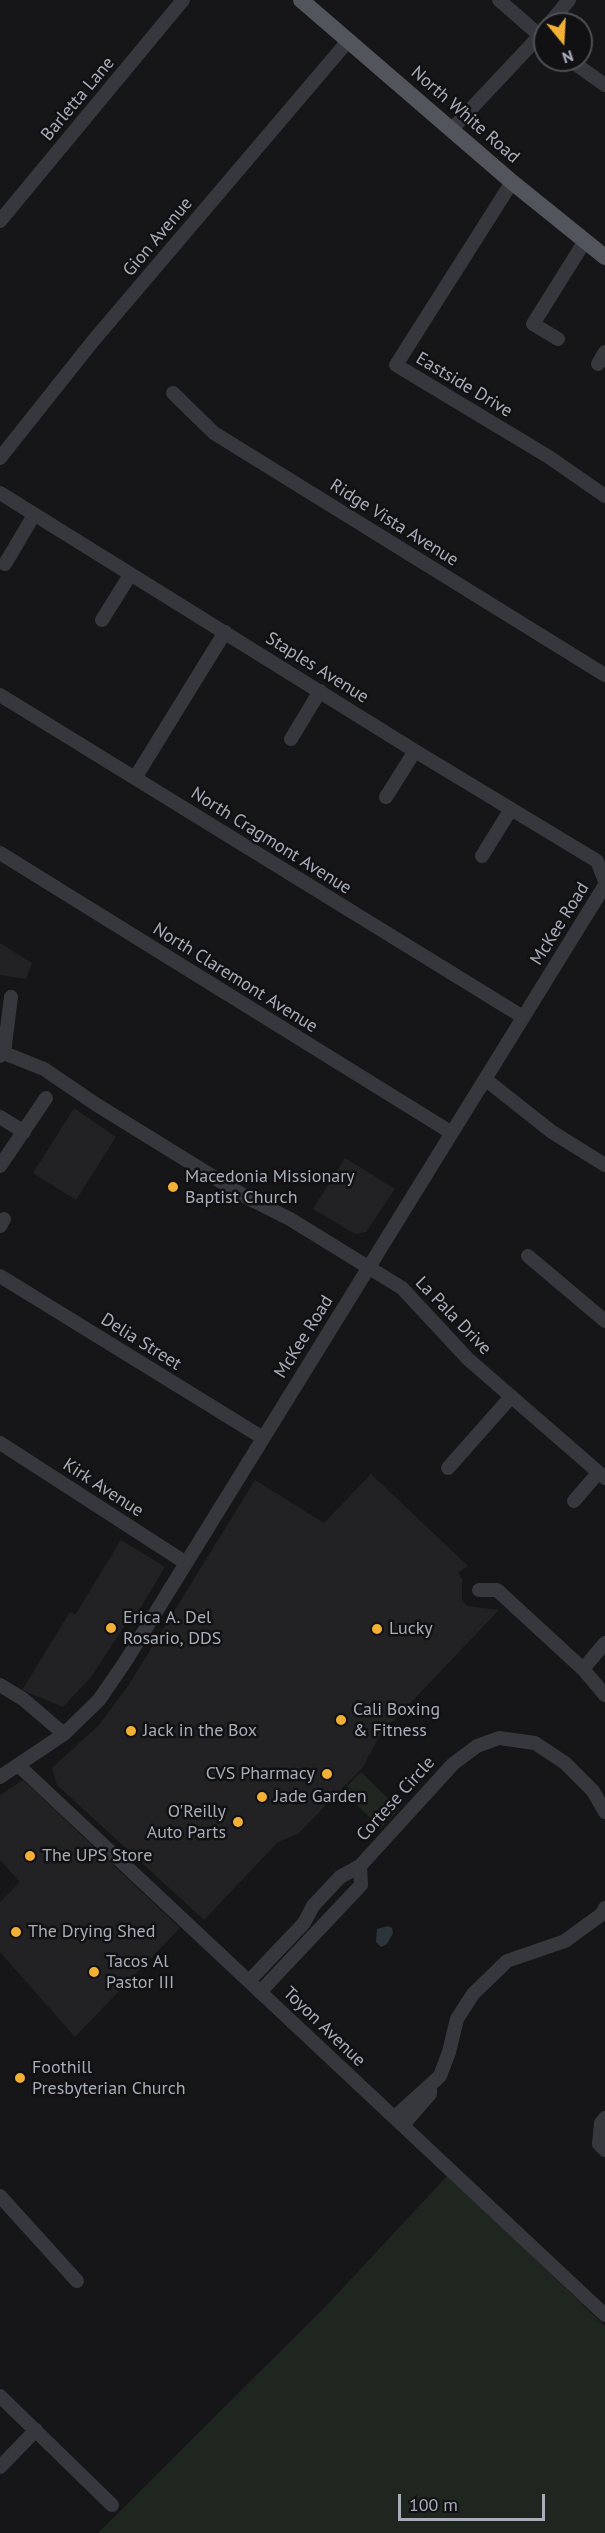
<!DOCTYPE html>
<style>
body{margin:0}
#map{position:relative;width:605px;height:2533px;overflow:hidden;background:#161618;font-family:"PT Sans",sans-serif}
canvas{display:block}
.north{position:absolute;left:533px;top:12px;width:60px;height:60px;box-sizing:border-box;background:#111113;border:2px solid #4d4f55;border-radius:50%;rotate:162deg;font-size:16px;font-weight:700;line-height:24px;text-align:center;color:#a8adb8}
.north::after{content:'';display:block;margin:auto;width:21px;height:27px;background:#f2b134;clip-path:polygon(50% 0,100% 100%,50% 72%,0 100%)}
.scale{position:absolute;left:398px;top:2494px;width:147px;height:27px;box-sizing:border-box;border:3px solid #a8adb8;border-top:0;padding-left:8px;font-size:18px;line-height:21px;white-space:nowrap;color:#a8adb8;-webkit-text-stroke:4px #111113;paint-order:stroke}
</style>
<div id="map">
<canvas width="605" height="2533"></canvas>
<div class="north">N</div>
<div class="scale">100 m</div>
</div>
<script>
const g = document.querySelector('canvas').getContext('2d');
g.lineJoin = 'round';
function fill(path, color) { g.fillStyle = color; g.fill(path, 'evenodd'); }
const shape = rows => new Path2D(rows.map(r => 'M' + r).join(''));
function trace(path, color, width, dash) { g.strokeStyle = color; g.lineWidth = width; g.lineCap = dash ? 'butt' : 'round'; g.setLineDash(dash || []); g.stroke(path); }
function label(font, color, halo, rows, align = 'center') {
  g.font = font + ' "PT Sans",sans-serif'; g.lineWidth = 5; g.setLineDash([]); g.textBaseline = 'middle'; g.strokeStyle = halo; g.fillStyle = color; for (const [text, x, y, turn = 0] of rows) {
    g.save(); g.translate(x, y); g.rotate((+turn || 0) * Math.PI / 180); g.textAlign = isNaN(turn) ? turn : align; if (halo) g.strokeText(text, 0, 0); g.fillText(text, 0, 0); g.restore();
  }
}
const built = shape([
 [0,943,32,963,26,979,0,975],
 [74,1108,116,1137,76,1200,33,1173],
 [345,1158,395,1189,366,1232,355,1234,313,1209],
 [371,1474,468,1566,458,1573,462,1579,462,1599,467,1606,499,1610,380,1735,363,1767,299,1833,278,1842,204,1920,57,1785,52,1768,99,1725,128,1686,255,1480,324,1523],
 [121,1540,165,1567,134,1619,130,1617,92,1676,63,1707,22,1690,70,1612,75,1615],
 [23,1780,180,1928,75,2037,0,1952,0,1902,20,1882,0,1860,0,1795]
]);
const green = shape([
 [361,1772,399,1809,381,1828,342,1791],
 [448,2175,605,2326,605,2533,98,2533,325,2307]
]);
const water = shape([
 [388,1926,392,1928,393,1933,387,1944,381,1947,376,1942,377,1929]
]);
const minor = shape([
 [499,0,545,40],
 [549,24,569,0],
 [570,60,605,85],
 [452,129,545,30],
 [512,182,396,365,549,457,605,496],
 [0,221,183,0],
 [558,339,533,324,585,241],
 [598,364,605,352],
 [173,393,214,433,605,675],
 [0,458,93,341,348,41],
 [0,493,415,751,597,861,605,881],
 [5,564,34,515],
 [102,620,130,575],
 [0,695,523,1017],
 [291,739,320,691],
 [135,778,225,632],
 [386,797,415,751],
 [0,853,452,1133],
 [482,856,511,809],
 [4,1053,11,997],
 [0,1056,4,1053,44,1069,97,1105,246,1197,290,1219,402,1288,468,1359,605,1478],
 [485,1079,552,1132,605,1165],
 [0,1117,24,1132],
 [0,1166,46,1098],
 [0,1226,4,1219],
 [528,1256,605,1321],
 [0,1276,263,1438],
 [0,1443,186,1563],
 [448,1468,510,1398],
 [574,1501,598,1473],
 [479,1590,497,1590,583,1669,605,1695],
 [583,1669,605,1643],
 [0,1685,23,1699,64,1734],
 [18,1765,605,2315],
 [0,1777,64,1734,99,1700,125,1662,605,885],
 [249,1981,304,1923,313,1906,340,1877,360,1866,453,1764,477,1746,499,1738,535,1743,565,1763,593,1791,605,1812],
 [260,1992,361,1885,360,1866],
 [395,2117,440,2076,449,2052,457,2019,473,1994,507,1961,565,1941,602,1914,605,1908],
 [605,2118,601,2123,599,2144,605,2150],
 [403,2125,430,2094,430,2089],
 [0,2196,77,2281],
 [0,2396,112,2505],
 [0,2467,36,2430]
]);
const major = shape([
 [301,0,512,182,605,257]
]);
const markers = [
 [173,1187,6,"#f2b134"],
 [111,1628,6,"#f2b134"],
 [377,1629,6,"#f2b134"],
 [341,1720,6,"#f2b134"],
 [131,1731,6,"#f2b134"],
 [327,1774,6,"#f2b134"],
 [262,1797,6,"#f2b134"],
 [238,1822,6,"#f2b134"],
 [30,1856,6,"#f2b134"],
 [16,1932,6,"#f2b134"],
 [94,1972,6,"#f2b134"],
 [20,2078,6,"#f2b134"]
];
const streetNames = [
 ["Barletta Lane",78,99,-50],
 ["North White Road",465,115,41],
 ["Gion Avenue",158,237,-50],
 ["Eastside Drive",464,385,31],
 ["Ridge Vista Avenue",394,523,32],
 ["Staples Avenue",317,668,32],
 ["North Cragmont Avenue",271,841,32],
 ["McKee Road",560,924,-58],
 ["North Claremont Avenue",235,978,32],
 ["La Pala Drive",453,1316,46],
 ["McKee Road",304,1337,-58],
 ["Delia Street",141,1342,32],
 ["Kirk Avenue",103,1488,33],
 ["Cortese Circle",396,1799,-48],
 ["Toyon Avenue",324,2027,44]
];
const poiNames = [
 ["Macedonia Missionary",185,1177],
 ["Baptist Church",185,1198],
 ["Erica A. Del",123,1618],
 ["Rosario, DDS",123,1639],
 ["Lucky",389,1629],
 ["Cali Boxing",353,1710],
 ["& Fitness",353,1731],
 ["Jack in the Box",143,1731],
 ["CVS Pharmacy",315,1774,"right"],
 ["Jade Garden",274,1797],
 ["O'Reilly",226,1812,"right"],
 ["Auto Parts",226,1833,"right"],
 ["The UPS Store",42,1856],
 ["The Drying Shed",28,1932],
 ["Tacos Al",106,1962],
 ["Pastor III",106,1983],
 ["Foothill",32,2068],
 ["Presbyterian Church",32,2089]
];
fill(built, '#222225');
fill(green, '#1e261f');
fill(water, '#2c353c');
trace(minor, '#37383d', 14);
trace(major, '#53555c', 16);
for (const [x, y, r, color] of markers) { const dot = new Path2D(); dot.arc(x, y, r, 0, 2 * Math.PI); g.fillStyle = color; g.fill(dot); trace(dot, '#111113', 2); }
label('18px', '#a8adb8', '#111113', streetNames);
label('18px', '#a8adb8', '#111113', poiNames, 'left');
</script>
